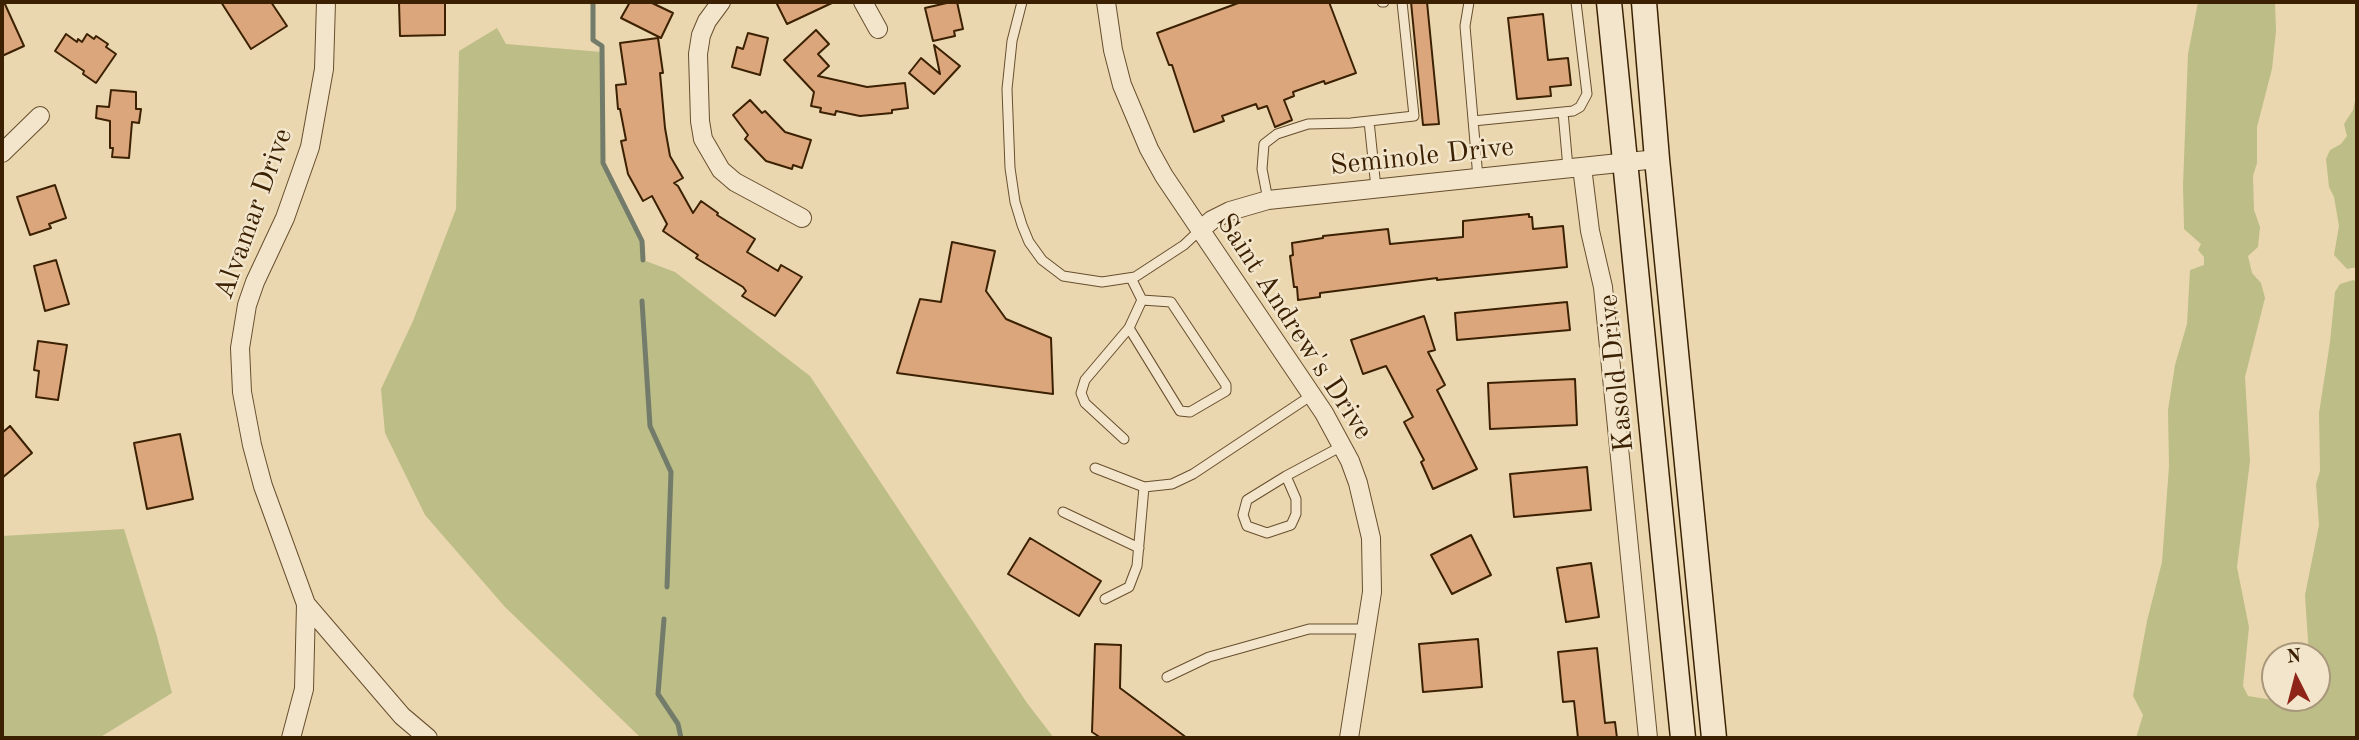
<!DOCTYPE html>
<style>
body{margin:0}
#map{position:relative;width:2359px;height:740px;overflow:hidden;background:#ebd7af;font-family:"Old Standard TT",serif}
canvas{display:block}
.frame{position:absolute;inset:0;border:4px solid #3b2102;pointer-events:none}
.north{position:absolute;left:2261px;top:642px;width:70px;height:70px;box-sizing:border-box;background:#f2e5cb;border:2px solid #a9977b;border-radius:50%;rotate:354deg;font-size:19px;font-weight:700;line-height:28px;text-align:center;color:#3b2102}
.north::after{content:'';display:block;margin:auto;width:24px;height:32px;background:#8f2418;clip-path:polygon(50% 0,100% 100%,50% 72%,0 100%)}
</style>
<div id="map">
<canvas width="2359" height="740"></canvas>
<div class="frame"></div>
<div class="north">N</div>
</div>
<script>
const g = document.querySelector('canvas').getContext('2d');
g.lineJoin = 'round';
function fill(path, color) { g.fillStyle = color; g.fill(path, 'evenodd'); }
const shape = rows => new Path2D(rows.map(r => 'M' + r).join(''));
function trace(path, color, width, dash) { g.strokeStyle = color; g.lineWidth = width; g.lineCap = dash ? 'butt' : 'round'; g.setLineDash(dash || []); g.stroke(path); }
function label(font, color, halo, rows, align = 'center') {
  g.font = font + ' "Old Standard TT",serif'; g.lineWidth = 5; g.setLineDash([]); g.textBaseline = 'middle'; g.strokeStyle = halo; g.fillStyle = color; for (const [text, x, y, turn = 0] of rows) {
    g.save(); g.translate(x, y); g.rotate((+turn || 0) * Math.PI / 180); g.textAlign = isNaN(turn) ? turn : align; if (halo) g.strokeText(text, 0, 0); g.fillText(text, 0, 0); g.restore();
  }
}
const green = shape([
 [2198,2,2275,2,2276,31,2272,69,2257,127,2257,163,2253,176,2254,210,2260,227,2258,247,2248,256,2252,273,2261,283,2265,298,2245,377,2250,461,2237,567,2249,627,2243,686,2248,696,2273,700,2277,698,2317,698,2317,656,2309,656,2305,595,2319,525,2316,484,2320,471,2319,413,2330,342,2335,292,2340,284,2353,280,2357,282,2357,738,2136,738,2143,715,2133,696,2147,621,2162,562,2169,466,2168,410,2175,365,2187,324,2190,270,2204,265,2204,257,2198,250,2201,244,2184,229,2183,185,2188,54],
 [497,28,506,44,602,52,603,163,642,241,643,260,675,272,810,376,1027,703,1054,738,641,738,505,607,425,515,385,433,381,389,413,321,456,209,459,51],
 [2357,92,2357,267,2347,269,2334,255,2339,226,2334,197,2329,187,2326,159,2330,150,2341,144,2347,136,2344,124,2353,110],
 [124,529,156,633,172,693,99,738,2,738,2,536]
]);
const stream = shape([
 [593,2,593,40,602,46,603,163,642,241,643,260],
 [642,301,650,426,671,472,667,587],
 [664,619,658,694,678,724,681,738]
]);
const building = shape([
 [2,2,4,2,24,46,2,56,2,2],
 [221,2,271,2,287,26,251,49,221,2],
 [399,2,445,2,445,35,400,36,399,2],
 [630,2,650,2,673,13,661,38,621,18,630,2],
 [776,2,834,2,787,24,776,2],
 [951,2,957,2,963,29,954,31,955,36,933,41,925,8,951,2],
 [1241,2,1329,2,1356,73,1325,84,1324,81,1293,92,1294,96,1284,100,1292,120,1275,127,1267,106,1258,109,1256,104,1222,116,1224,121,1194,132,1172,65,1169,65,1157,33,1241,2],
 [1411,2,1427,2,1439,124,1423,125,1411,2],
 [1543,14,1548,60,1568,58,1571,85,1550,87,1551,96,1517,99,1508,18,1543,14],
 [816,30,829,44,818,54,829,66,818,76,867,87,905,83,908,108,892,110,892,113,860,116,836,111,835,115,820,112,821,108,811,106,814,92,784,60,816,30],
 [748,33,768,38,760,75,732,67,737,47,743,49,748,33],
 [66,34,77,42,78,39,82,42,87,34,94,39,96,36,108,44,106,47,116,54,96,83,83,74,84,71,55,51,66,34],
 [658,38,663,73,660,73,665,128,670,156,683,178,674,183,678,186,693,213,701,201,718,213,717,215,755,239,747,252,778,271,781,265,802,277,775,316,742,296,746,291,743,287,696,258,698,255,663,231,667,224,652,196,643,201,628,174,621,141,626,140,620,109,618,109,616,85,626,84,620,43,658,38],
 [934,45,960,66,934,94,909,73,921,58,940,74,934,45],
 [111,90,136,92,136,109,141,109,139,123,132,122,129,158,112,157,113,148,110,148,110,121,96,118,97,106,109,107,111,90],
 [750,100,762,113,765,111,785,132,811,140,802,168,793,165,792,169,766,161,745,139,748,135,733,115,750,100],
 [55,185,66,218,49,224,51,228,30,235,17,197,55,185],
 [1529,214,1529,217,1532,217,1533,229,1563,226,1567,267,1437,280,1437,278,1320,293,1320,297,1298,300,1297,287,1294,287,1290,256,1293,255,1292,243,1323,238,1323,236,1388,229,1390,244,1463,237,1463,221,1529,214],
 [952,242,995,251,986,291,1006,319,1051,338,1053,394,897,373,920,299,941,302,952,242],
 [56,260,69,304,45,311,34,266,56,260],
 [1567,302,1570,330,1457,340,1455,313,1567,302],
 [1424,316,1435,350,1428,352,1445,385,1437,390,1477,469,1433,489,1421,462,1424,460,1404,422,1413,417,1386,366,1363,374,1351,340,1424,316],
 [38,341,67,345,58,400,36,397,39,371,34,370,38,341],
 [1575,379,1577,425,1490,429,1488,383,1575,379],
 [10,426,32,453,2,478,2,433,10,426],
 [180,434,193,499,147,509,134,443,180,434],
 [1587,467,1591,510,1514,517,1510,474,1587,467],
 [1471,535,1491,575,1452,594,1431,555,1471,535],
 [1030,538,1101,581,1079,616,1008,574,1030,538],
 [1591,563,1599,617,1566,622,1557,568,1591,563],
 [1478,639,1482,687,1423,692,1419,644,1478,639],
 [1095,644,1121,645,1120,688,1187,738,1101,738,1092,732,1095,644],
 [1597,648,1605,723,1615,722,1617,738,1578,738,1574,701,1563,702,1558,652,1597,648]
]);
const service = shape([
 [1022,2,1012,41,1007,89,1010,168,1015,202,1022,225,1029,242,1042,260,1063,276,1102,282,1135,277,1184,245,1200,230],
 [1382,2,1384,2],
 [1469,2,1465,26,1478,178],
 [1563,112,1568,168],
 [1369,121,1376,188],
 [1473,121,1573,111,1580,107,1587,94,1576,2],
 [1268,200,1262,169,1264,144,1277,134,1308,124,1351,123,1414,116,1402,2],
 [1131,278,1142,300,1171,302,1226,385,1226,391,1190,412,1180,411,1129,328,1142,300],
 [1124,439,1085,403,1081,393,1085,380,1129,328],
 [1095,468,1144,487,1172,484,1193,474,1312,395],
 [1286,476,1296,499,1296,514,1291,525,1267,533,1247,526,1243,515,1247,500,1286,476,1342,446],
 [1063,512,1139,548],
 [1105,599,1129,587,1137,566,1144,487],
 [1167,677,1209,657,1309,629,1367,629]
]);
const minor = shape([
 [326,2,324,69,310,147,285,218,255,282,247,305,240,348,242,392,252,445,263,486,306,604,402,716,428,738],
 [721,2,707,21,701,35,698,54,700,121,703,139,721,170,735,182,802,218],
 [863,2,878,29],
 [1106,2,1113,50,1122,85,1149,149,1164,176,1324,413,1350,461,1358,483,1371,538,1372,592,1349,738],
 [2,153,40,116],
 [1582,167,1590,231,1603,287,1648,738],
 [1200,230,1212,220,1230,211,1268,200,1657,159],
 [291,738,304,689,306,604]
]);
const secondary = shape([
 [1609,2,1683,738],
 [1644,2,1657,159,1714,738]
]);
const streetNames = [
 ["Seminole Drive",1422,157,-6],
 ["Alvamar Drive",254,214,-70],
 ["Saint Andrew's Drive",1294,327,57],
 ["Kasold Drive",1617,373,-96]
];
fill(green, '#bcbd87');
trace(stream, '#737c6a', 5);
fill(building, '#dba67b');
trace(building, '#3b2102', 2);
trace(service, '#674e2d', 11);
trace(minor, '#674e2d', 20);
trace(secondary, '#3b2102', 27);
trace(service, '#f2e5cb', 9);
trace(minor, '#f2e5cb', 18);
trace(secondary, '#f2e5cb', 24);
label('28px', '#3b2102', '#f2e5cb', streetNames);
</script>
